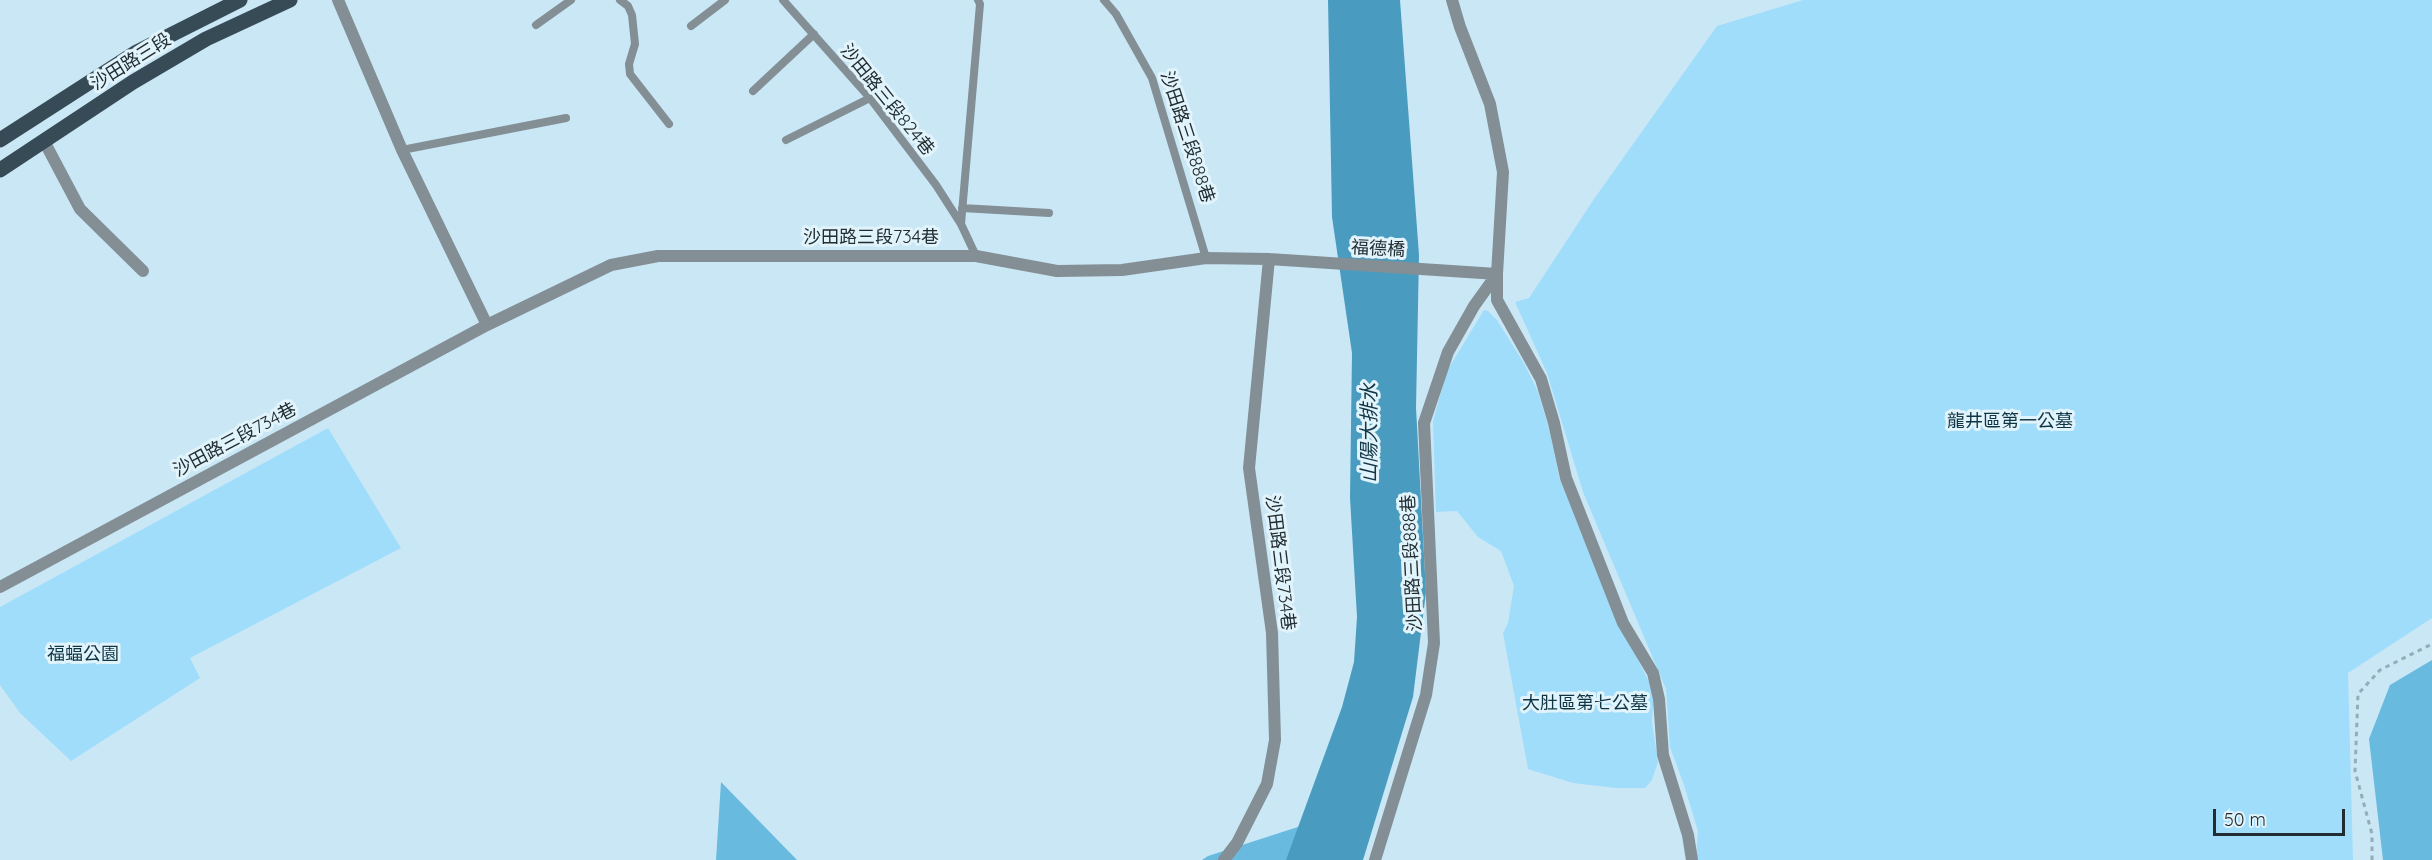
<!DOCTYPE html>
<meta charset="utf-8">
<style>
body{margin:0}
#map{position:relative;width:2432px;height:860px;overflow:hidden;background:#cae7f6;font-family:Quicksand,sans-serif}
canvas{display:block}
.scale{position:absolute;left:2213px;top:809px;width:132px;height:27px;box-sizing:border-box;border:3px solid #222d32;border-top:0;padding-left:8px;font-size:18px;line-height:21px;white-space:nowrap;color:#222d32;-webkit-text-stroke:4px #e1f3fb;paint-order:stroke}
</style>
<div id="map">
<canvas width="2432" height="860"></canvas>
<div class="scale">50 m</div>
</div>
<script>
const g = document.querySelector('canvas').getContext('2d');
g.lineJoin = 'round';
function fill(path, color) { g.fillStyle = color; g.fill(path, 'evenodd'); }
const shape = rows => new Path2D(rows.map(r => 'M' + r).join(''));
function trace(path, color, width, dash) { g.strokeStyle = color; g.lineWidth = width; g.lineCap = dash ? 'butt' : 'round'; g.setLineDash(dash || []); g.stroke(path); }
function label(font, color, halo, rows, align = 'center') {
  g.font = font + ' Quicksand,"Noto Sans TC",sans-serif'; g.lineWidth = 6; g.setLineDash([]); g.textBaseline = 'middle'; g.strokeStyle = halo; g.fillStyle = color; for (const [text, x, y, turn = 0] of rows) {
    g.save(); g.translate(x, y); g.rotate((+turn || 0) * Math.PI / 180); g.textAlign = isNaN(turn) ? turn : align; if (halo) g.strokeText(text, 0, 0); g.fillText(text, 0, 0); g.restore();
  }
}
const green = shape([
 [1803,0,2432,0,2432,618,2348,673,2353,860,1696,860,1698,831,1684,785,1670,747,1666,689,1583,492,1547,373,1515,302,1529,298,1594,199,1717,26],
 [1484,310,1488,311,1497,320,1525,365,1538,392,1550,433,1559,477,1576,520,1608,599,1654,692,1652,722,1658,762,1652,780,1645,788,1616,788,1573,783,1528,769,1503,633,1508,623,1514,586,1501,551,1478,537,1457,511,1436,512,1433,421,1447,371],
 [328,428,401,548,190,658,200,678,71,761,20,713,0,685,0,607]
]);
const forest = shape([
 [2432,660,2432,860,2383,860,2369,739,2390,685],
 [721,782,797,860,716,860],
 [1301,826,1287,860,1202,860,1208,856]
]);
const water = shape([
 [1328,0,1400,0,1419,255,1416,408,1426,592,1413,697,1363,860,1286,860,1342,707,1354,662,1357,617,1350,498,1352,353,1332,217]
]);
const path = shape([
 [2372,860,2372,834,2355,771,2358,694,2380,670,2432,644]
]);
const lane = shape([
 [620,0,628,6,632,15,635,44,629,64,630,74,669,124],
 [783,0,870,98,936,185,961,224,976,256],
 [1104,0,1116,14,1152,78,1206,258],
 [536,25,571,0],
 [691,26,725,0],
 [753,91,814,34],
 [786,140,870,98],
 [402,150,566,118],
 [962,208,1049,213],
 [961,224,980,4,978,0]
]);
const street = shape([
 [338,0,402,150,487,325],
 [1452,0,1460,27,1490,104,1503,172,1497,274,1497,300,1541,379,1554,423,1566,478,1623,623,1653,673,1659,699,1663,755,1688,835,1692,860],
 [44,141,80,209,143,271],
 [0,587,487,325,611,265,658,256,976,256,1057,271,1122,270,1206,258,1269,259,1497,274],
 [1224,860,1237,843,1267,784,1275,740,1272,633,1249,468,1269,259],
 [1375,860,1426,695,1434,643,1424,423,1448,352,1474,306,1497,274]
]);
const primary = shape([
 [0,140,135,53,240,0],
 [0,170,133,82,206,39,290,0]
]);
const streetNames = [
 ["沙田路三段",131,62,-32],
 ["沙田路三段824巷",887,100,51],
 ["沙田路三段888巷",1187,137,72],
 ["沙田路三段734巷",871,238],
 ["福德橋",1378,249,3],
 ["沙田路三段734巷",235,440,-28],
 ["沙田路三段734巷",1280,563,83],
 ["沙田路三段888巷",1412,563,-93]
];
const parkNames = [
 ["龍井區第一公墓",2010,422],
 ["福蝠公園",83,655],
 ["大肚區第七公墓",1585,704]
];
const waterNames = [
 ["山陽大排水",1370,433,-90]
];
fill(green, '#a0ddfb');
fill(forest, '#68badf');
fill(water, '#499cc0');
trace(path, '#95acb8', 3, [4.5, 4.5]);
trace(lane, '#838f95', 8);
trace(street, '#838f95', 12);
trace(primary, '#364b55', 15);
label('18px', '#222d32', '#e1f3fb', streetNames);
label('18px', '#0f3544', '#e1f3fb', parkNames);
label('italic 20px', '#103545', '#e1f3fb', waterNames);
</script>
